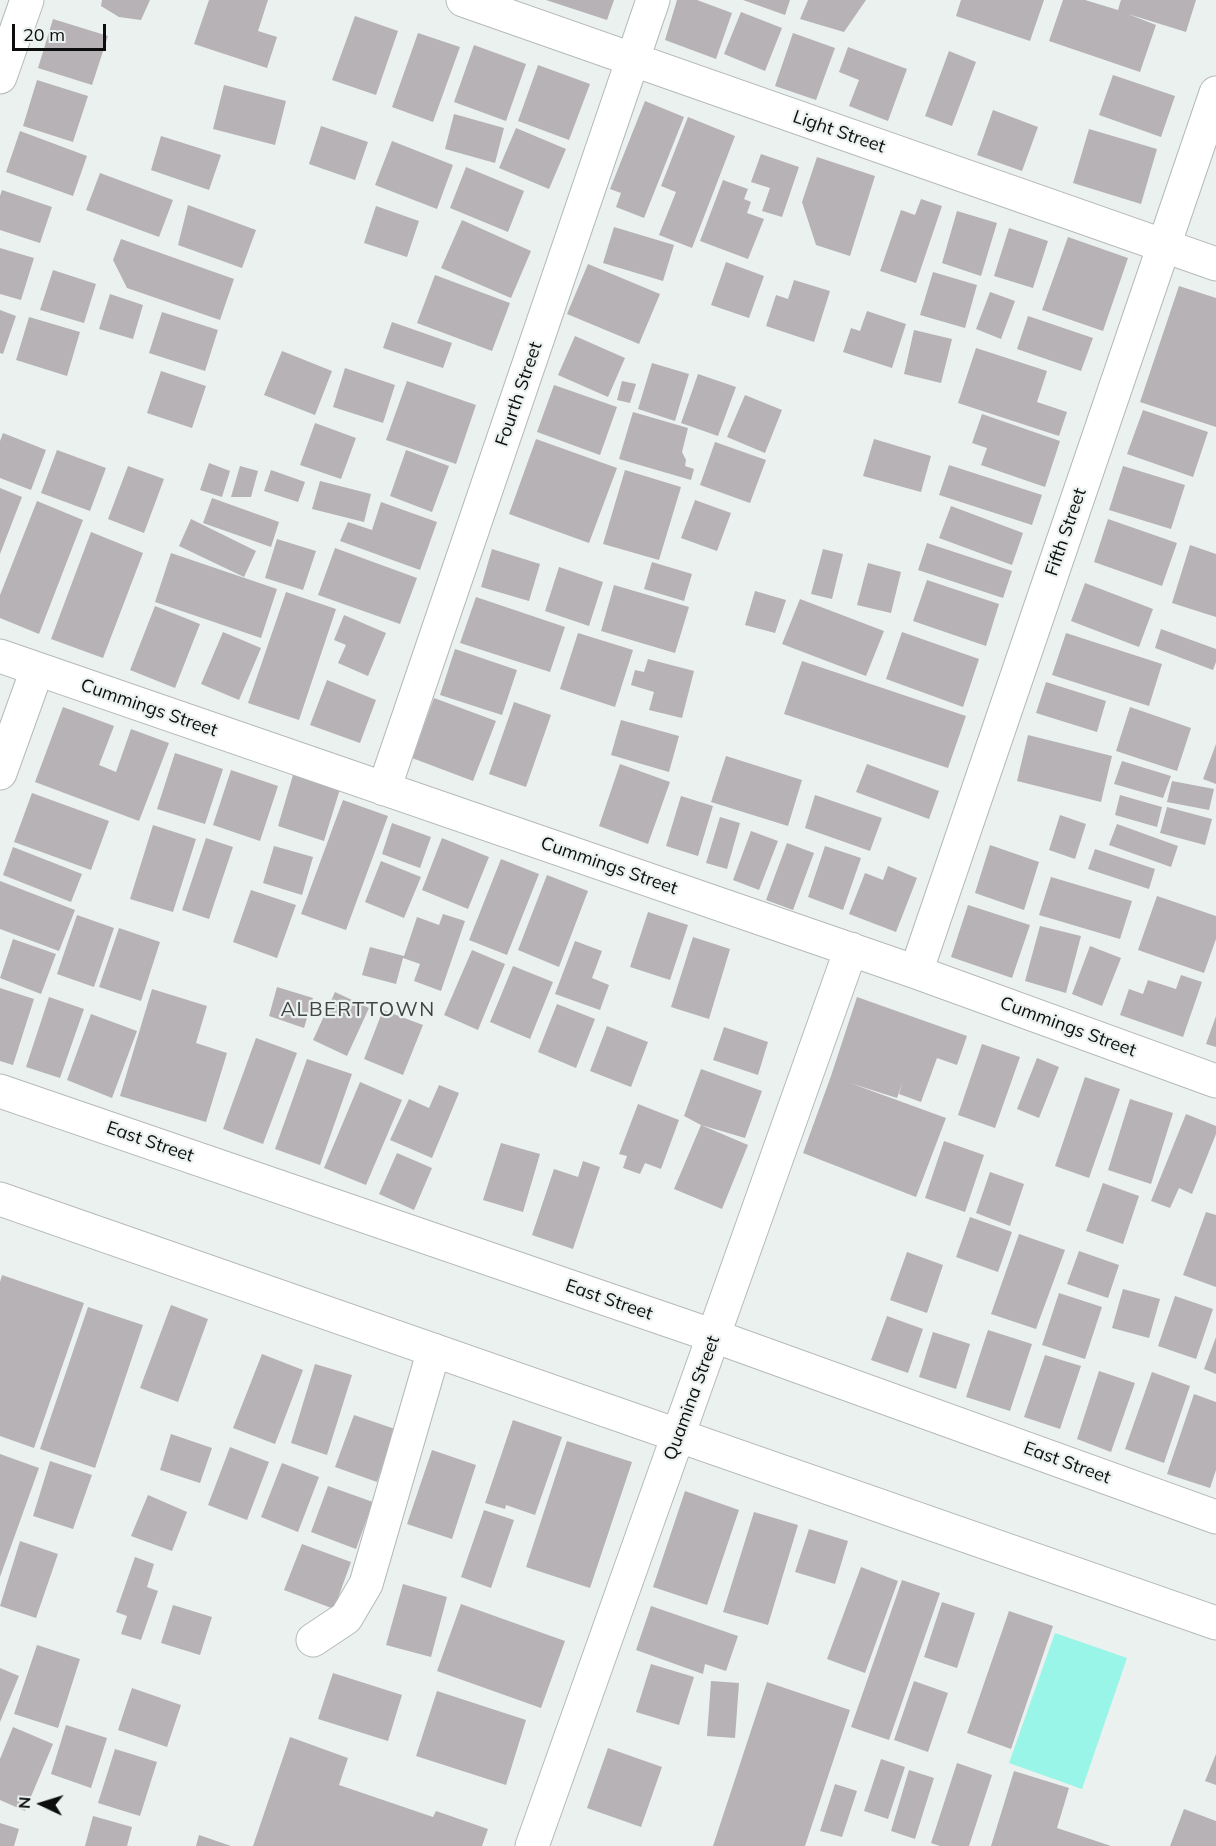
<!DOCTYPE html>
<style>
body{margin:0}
#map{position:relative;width:1216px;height:1846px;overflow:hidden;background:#ebf1ef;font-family:Mulish,sans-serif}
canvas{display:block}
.north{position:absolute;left:12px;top:1774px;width:60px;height:60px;-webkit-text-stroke:4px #ebf1ef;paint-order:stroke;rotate:274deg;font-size:16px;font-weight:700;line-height:24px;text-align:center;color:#0c0e0e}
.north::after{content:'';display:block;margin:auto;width:21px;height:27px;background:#0c0e0e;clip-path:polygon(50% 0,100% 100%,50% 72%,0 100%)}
.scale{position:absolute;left:12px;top:24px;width:94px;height:27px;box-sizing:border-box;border:3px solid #0c0e0e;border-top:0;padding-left:8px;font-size:18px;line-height:21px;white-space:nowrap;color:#0c0e0e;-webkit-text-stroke:4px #ebf1ef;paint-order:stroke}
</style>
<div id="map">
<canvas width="1216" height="1846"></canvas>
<div class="north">N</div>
<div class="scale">20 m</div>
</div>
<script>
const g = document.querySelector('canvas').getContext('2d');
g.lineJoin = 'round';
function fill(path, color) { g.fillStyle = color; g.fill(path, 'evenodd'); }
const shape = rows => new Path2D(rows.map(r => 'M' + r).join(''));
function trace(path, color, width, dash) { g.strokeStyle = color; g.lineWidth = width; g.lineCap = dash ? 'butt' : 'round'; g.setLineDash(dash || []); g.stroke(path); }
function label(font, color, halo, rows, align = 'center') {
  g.font = font + ' Mulish,sans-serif'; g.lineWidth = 4.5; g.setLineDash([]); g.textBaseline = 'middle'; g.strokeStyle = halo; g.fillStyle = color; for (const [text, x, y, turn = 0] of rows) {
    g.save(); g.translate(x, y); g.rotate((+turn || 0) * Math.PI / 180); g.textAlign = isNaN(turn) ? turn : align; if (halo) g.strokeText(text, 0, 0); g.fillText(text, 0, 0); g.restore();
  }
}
const green = shape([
 [1055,1633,1127,1658,1082,1789,1009,1763]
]);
const building = shape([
 [102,0,150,0,141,20,119,17,101,6],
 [209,0,268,0,258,31,277,37,267,68,194,44],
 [546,0,614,0,607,20],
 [677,0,697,0,732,13,716,59,665,40],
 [743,0,790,0,785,15],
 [808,0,866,0,844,32,800,19],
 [961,0,1044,0,1030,41,956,16],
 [1063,0,1085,0,1118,10,1121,0,1196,0,1186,32,1128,14,1156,25,1140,72,1049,41],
 [741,12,782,28,765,71,724,54],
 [355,16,398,31,376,95,332,80],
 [53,19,108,36,92,85,38,68],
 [418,33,460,47,433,122,392,107],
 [793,33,835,48,816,100,775,86],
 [474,45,526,64,506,121,454,102],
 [848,47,907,69,888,121,849,106,859,80,839,72],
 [949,51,976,62,952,126,925,116],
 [538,65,590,84,569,140,518,121],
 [1113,75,1175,96,1161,137,1099,115],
 [37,80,88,96,73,142,23,126],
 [224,85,286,101,275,145,213,129],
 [645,101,684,117,644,218,616,207,621,193,610,189],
 [993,110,1038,127,1022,171,977,155],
 [454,114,504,128,495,163,445,149],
 [688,117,735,136,692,248,659,235,676,192,661,186],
 [321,126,368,142,355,180,309,164],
 [516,128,566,149,549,189,499,168],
 [1089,129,1157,149,1141,204,1073,183],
 [20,131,87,156,73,196,6,172],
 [161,136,221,155,209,190,151,170],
 [392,141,453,165,437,209,375,185],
 [761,154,799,167,782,217,762,211,770,188,751,182],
 [817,157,875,176,850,256,816,245,802,202],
 [466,167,524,191,508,232,450,208],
 [100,173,173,200,159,237,86,210],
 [723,180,748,189,744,199,751,202,747,213,764,219,748,259,700,241],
 [2,190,52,207,40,243,0,230,0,196],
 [921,199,942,206,916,283,880,271,901,210,915,215],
 [188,205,256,230,242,268,178,245],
 [376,206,419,221,407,257,364,243],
 [957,211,997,223,981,276,942,263],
 [462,220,531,251,511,298,441,268],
 [614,227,674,245,663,281,603,263],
 [1009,228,1048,241,1033,288,994,276],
 [1068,237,1128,258,1103,331,1042,310],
 [121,239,234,279,220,320,127,288,113,260],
 [0,248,34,258,21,300,0,294],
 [726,262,764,276,749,318,711,305],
 [588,264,660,294,639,344,567,314],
 [53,270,96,284,84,323,40,310],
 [933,272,977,285,965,328,920,315],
 [435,275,510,303,492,351,417,323],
 [794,280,830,291,814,342,766,326,776,295,788,299],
 [1179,286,1216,298,1216,427,1140,402],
 [990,292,1015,301,1001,339,976,329],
 [110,294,143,305,133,339,99,329],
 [0,310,16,316,3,354,0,353],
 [867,311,906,324,892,368,843,352,851,328,860,331],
 [162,312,218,330,205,371,149,353],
 [1028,316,1093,338,1081,371,1017,349],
 [29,317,80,332,67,376,16,360],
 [392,322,452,343,443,368,383,348],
 [914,330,952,339,941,383,904,374],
 [575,336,625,358,608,397,558,375],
 [976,348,1047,371,1037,402,1067,412,1059,436,958,403],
 [282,351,332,371,315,415,264,395],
 [652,363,689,374,675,421,638,409],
 [345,368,395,385,383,423,333,407],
 [161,371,206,386,192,428,147,413],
 [698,374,736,387,718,436,681,423],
 [407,381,476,405,456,464,386,440],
 [622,381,636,384,630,403,617,400],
 [554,385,617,407,600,455,537,432],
 [745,395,782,410,765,453,727,437],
 [1143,410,1208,432,1193,477,1127,454],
 [633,412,688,428,682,452,686,460,685,466,694,469,691,480,619,459],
 [982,414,1060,441,1045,487,981,465,987,448,972,443],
 [315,423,356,438,341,479,300,465],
 [3,433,46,450,31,490,0,478,0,441],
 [536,439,617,468,589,543,509,514],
 [874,439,931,456,921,492,863,476],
 [715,442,766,460,750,503,700,485],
 [57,450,106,468,90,511,41,493],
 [406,450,449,466,432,512,390,496],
 [209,463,230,471,222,497,200,490],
 [949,465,1042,495,1032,525,939,495],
 [128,466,164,479,144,533,108,519],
 [240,466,258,471,251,497,231,497],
 [1123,466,1185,485,1171,529,1109,510],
 [271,470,305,482,298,502,264,491],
 [625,470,681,487,659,560,603,544],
 [320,481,371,494,364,522,312,509],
 [0,488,22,497,0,554],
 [212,498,279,522,271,547,203,523],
 [695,500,731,513,717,551,681,538],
 [37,501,83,520,39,634,0,618,0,595],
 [381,502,437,522,420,570,340,541,348,522,372,530],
 [951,506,1023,533,1012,565,939,538],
 [191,519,256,551,244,577,179,546],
 [1108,519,1177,543,1162,586,1094,562],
 [91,532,143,553,103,658,51,639],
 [277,539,316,551,303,590,265,578],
 [927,543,1012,571,1003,598,918,570],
 [1190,545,1216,554,1216,617,1172,603],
 [335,548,417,578,400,624,318,595],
 [492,549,540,564,529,601,481,587],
 [823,549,843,554,832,599,811,594],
 [171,553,277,589,261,638,155,602],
 [652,562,692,574,684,601,644,589],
 [868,563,901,572,891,613,857,605],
 [559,567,603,582,589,626,545,611],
 [927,580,999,604,986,646,913,621],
 [1085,583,1153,609,1139,647,1071,621],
 [614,585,689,607,675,653,601,631],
 [755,591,786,600,775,633,745,625],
 [286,592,336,609,299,720,248,703],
 [476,597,565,627,550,672,460,643],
 [800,599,884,631,866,676,782,644],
 [155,606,200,624,175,688,130,670],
 [344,615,386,633,368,676,338,663,346,645,334,640],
 [1161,629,1216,649,1216,662,1213,670,1155,648],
 [223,632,261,648,239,700,201,684],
 [902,632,979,659,963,707,886,679],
 [578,633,633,650,615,707,560,689],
 [1066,633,1162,664,1149,706,1052,675],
 [455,649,517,670,502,715,440,695],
 [648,659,694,671,682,718,649,710,654,692,631,685,635,670,644,672],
 [802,661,966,716,948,768,784,714],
 [327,680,376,700,360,743,310,725],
 [1046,682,1106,701,1097,732,1036,713],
 [434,698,496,721,473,781,412,758],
 [514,702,551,715,526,787,489,774],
 [63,707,114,726,99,765,116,772,131,729,169,743,139,821,35,782],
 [1130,707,1191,728,1177,771,1116,751],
 [621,720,679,736,669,772,611,755],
 [1028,735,1112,756,1101,802,1017,781],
 [1216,744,1216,784,1203,779],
 [175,753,223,769,205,824,157,809],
 [726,756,802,780,788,826,711,802],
 [1122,761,1171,776,1163,798,1114,784],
 [620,764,670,782,648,844,599,826],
 [867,764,939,791,929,819,856,792],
 [231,770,278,786,260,841,213,825],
 [293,775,340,789,324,841,278,826],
 [1172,781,1214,789,1209,810,1167,802],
 [32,793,109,821,91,870,14,842],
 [815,795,882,818,870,851,805,828],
 [1120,795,1162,807,1157,827,1115,815],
 [681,796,713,806,698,856,666,846],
 [343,800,388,816,346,930,301,914],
 [1167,807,1212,819,1205,845,1160,833],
 [1060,815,1086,824,1075,859,1049,850],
 [720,817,740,823,727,869,706,863],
 [392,823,431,837,420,868,382,854],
 [1117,824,1178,846,1171,867,1109,845],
 [153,825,196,839,173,912,130,899],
 [751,831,778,841,759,890,733,880],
 [206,838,233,847,209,919,182,910],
 [442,838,489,857,468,909,422,890],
 [787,843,814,853,793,910,766,900],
 [990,845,1039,862,1024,910,975,893],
 [274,846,313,857,302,895,263,883],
 [825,846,861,858,843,910,808,897],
 [13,847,82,874,71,902,3,875],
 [1095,849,1155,869,1149,889,1088,869],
 [501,859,539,874,507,955,469,940],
 [381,861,421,877,404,918,365,902],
 [888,866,917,878,896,932,849,914,865,873,883,880],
 [547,875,588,891,559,967,518,950],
 [1051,877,1132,901,1120,939,1039,915],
 [0,881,75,910,59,951,0,929],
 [251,890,296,905,277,958,233,942],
 [1157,896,1216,916,1216,939,1204,973,1138,950],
 [968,905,1030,925,1012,978,951,957],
 [648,912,688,925,670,980,630,967],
 [443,914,465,921,441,991,414,981,420,964,403,958,396,984,362,975,370,947,404,956,417,917,439,925],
 [77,915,114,928,94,987,57,974],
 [1040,926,1081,936,1066,993,1025,981],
 [119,928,160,942,141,1001,99,987],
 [693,937,730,949,709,1019,671,1007],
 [13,939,56,954,41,994,0,978],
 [575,941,602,951,592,978,609,985,600,1010,555,994],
 [1090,946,1121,958,1102,1006,1072,994],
 [472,950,505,964,478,1030,444,1015],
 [513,966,553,982,530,1039,490,1022],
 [1181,975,1202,982,1183,1037,1120,1015,1129,989,1143,994,1148,980,1176,989],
 [277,987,313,998,304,1028,269,1016],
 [0,988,34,999,13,1065,0,1061],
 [152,989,207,1006,196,1043,227,1053,206,1122,120,1096],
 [335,992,369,1008,347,1056,313,1040],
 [49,997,84,1009,60,1078,26,1067],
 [857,997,967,1036,957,1065,937,1058,921,1102,899,1094,903,1081,897,1098,850,1083,946,1118,916,1197,803,1153,831,1076],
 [557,1004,595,1019,576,1068,538,1052],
 [383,1010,423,1025,403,1075,364,1059],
 [91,1014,137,1031,112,1098,67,1080],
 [1216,1016,1216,1047,1206,1044],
 [607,1026,648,1042,631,1087,590,1071],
 [724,1027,768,1042,758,1075,713,1060],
 [256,1038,297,1053,263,1144,223,1129],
 [982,1044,1020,1057,995,1128,958,1115],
 [1037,1058,1059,1067,1039,1118,1017,1109],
 [307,1059,352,1074,320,1165,275,1149],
 [701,1069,762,1091,745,1138,701,1125,684,1116],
 [1085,1077,1120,1089,1089,1178,1055,1166],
 [360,1082,402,1100,366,1185,324,1168],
 [439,1085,459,1093,432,1158,390,1140,409,1099,429,1108],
 [1130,1099,1173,1113,1151,1184,1108,1170],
 [638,1104,679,1120,661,1169,645,1163,640,1174,623,1168,627,1156,619,1154],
 [1186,1114,1216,1126,1216,1134,1192,1194,1179,1188,1170,1208,1151,1201],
 [701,1125,748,1145,722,1209,674,1189],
 [944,1141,984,1155,965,1212,925,1198],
 [501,1143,540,1154,523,1212,483,1200],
 [397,1153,432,1168,414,1210,379,1194],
 [583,1161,600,1167,573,1249,532,1235,554,1169,578,1177],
 [990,1172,1024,1184,1010,1226,976,1213],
 [1103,1183,1139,1196,1123,1244,1086,1231],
 [1206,1212,1216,1215,1216,1287,1183,1275],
 [970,1217,1012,1232,998,1272,956,1257],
 [1019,1234,1065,1250,1036,1329,991,1314],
 [1079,1251,1119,1265,1108,1298,1067,1284],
 [907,1252,943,1265,927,1313,890,1300],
 [2,1275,84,1303,34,1448,0,1436,0,1282],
 [1123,1289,1160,1299,1149,1338,1112,1328],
 [1059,1293,1102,1307,1085,1359,1042,1345],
 [1175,1296,1213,1309,1196,1359,1158,1346],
 [171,1305,208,1319,178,1402,140,1388],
 [88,1307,143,1325,95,1468,40,1449],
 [887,1316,923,1329,908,1373,871,1360],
 [988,1330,1032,1344,1010,1411,966,1397],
 [933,1332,970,1344,956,1389,919,1377],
 [1216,1337,1216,1374,1204,1369],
 [262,1354,303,1370,275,1444,233,1428],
 [1045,1355,1081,1366,1060,1429,1024,1417],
 [315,1364,352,1375,327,1455,291,1443],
 [1099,1371,1135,1383,1111,1452,1077,1439],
 [1152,1372,1190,1386,1164,1463,1125,1449],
 [1194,1394,1216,1402,1216,1470,1210,1488,1167,1474],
 [354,1415,395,1429,377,1482,335,1467],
 [513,1420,562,1437,535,1515,506,1505,505,1509,485,1503],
 [171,1434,212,1448,200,1483,160,1470],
 [567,1441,632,1462,590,1588,526,1567],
 [230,1447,269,1462,247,1520,208,1505],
 [432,1450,476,1465,452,1539,407,1524],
 [0,1454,39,1468,0,1577],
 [50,1461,92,1475,73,1529,33,1516],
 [282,1463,319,1477,298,1532,261,1517],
 [328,1486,373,1502,356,1549,311,1532],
 [685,1491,739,1510,707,1605,653,1587],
 [148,1495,187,1512,172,1551,131,1536],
 [484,1510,514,1520,491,1588,461,1577],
 [754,1512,798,1525,768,1625,723,1612],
 [809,1529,848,1541,835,1584,795,1572],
 [20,1541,58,1554,36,1618,0,1606],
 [302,1544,351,1562,334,1609,284,1590],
 [135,1557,154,1564,147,1587,158,1591,141,1640,121,1634,127,1616,116,1612],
 [861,1567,898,1581,865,1673,827,1659],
 [902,1580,940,1593,889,1740,851,1727],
 [403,1584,447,1597,431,1657,386,1645],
 [942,1602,975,1613,957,1668,924,1657],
 [461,1604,565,1641,541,1708,437,1671],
 [173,1605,212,1617,200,1655,161,1643],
 [651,1606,738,1636,726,1671,705,1664,703,1674,636,1650],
 [1009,1611,1053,1626,1011,1749,967,1733],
 [37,1645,80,1659,58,1728,14,1714],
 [651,1664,694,1677,679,1725,636,1712],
 [0,1668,19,1676,0,1722],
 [333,1673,402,1695,388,1741,318,1719],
 [711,1681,739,1683,735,1738,707,1736],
 [914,1681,948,1693,928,1752,894,1740],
 [767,1682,850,1710,805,1846,713,1846],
 [132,1688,181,1705,167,1747,118,1730],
 [437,1691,526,1720,506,1785,416,1756],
 [66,1725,107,1738,91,1788,51,1774],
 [13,1727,53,1744,25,1811,0,1800,0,1759],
 [290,1737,348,1758,339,1785,433,1817,436,1811,488,1829,482,1846,253,1846],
 [608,1748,662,1767,641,1827,587,1808],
 [115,1749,157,1762,140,1816,98,1803],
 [1216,1754,1216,1785,1205,1781],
 [881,1759,905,1767,888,1819,864,1811],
 [957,1763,992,1775,969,1846,940,1846,931,1843],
 [909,1770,934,1778,915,1839,891,1831],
 [1014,1771,1069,1788,1057,1828,1111,1846,991,1846],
 [835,1784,857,1791,842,1837,820,1831],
 [1184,1809,1216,1821,1216,1846,1170,1846],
 [93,1816,132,1827,127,1846,85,1846],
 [0,1823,19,1829,14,1846,0,1846],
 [199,1835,231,1846,196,1846]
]);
const minor = shape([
 [463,0,1216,264],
 [0,77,27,0],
 [0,656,916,972,1216,1081],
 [0,773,37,670],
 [384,789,653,0],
 [916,972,1216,93],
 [0,1091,714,1336,1216,1517],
 [0,1199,1216,1623],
 [313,1640,346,1618,366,1584,434,1350],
 [532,1846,851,949]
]);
const streetNames = [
 ["Light Street",839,132,19],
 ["Fourth Street",519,394,-71],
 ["Fifth Street",1066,532,-71],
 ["Cummings Street",149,708,19],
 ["Cummings Street",609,866,19],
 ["Cummings Street",1068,1027,20],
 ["East Street",150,1142,19],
 ["East Street",609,1300,19],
 ["Quamina Street",692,1398,-70],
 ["East Street",1067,1463,20]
];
const neighbourhoodNames = [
 ["ALBERTTOWN",358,1010]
];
fill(green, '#99f5e7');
fill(building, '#b6b2b5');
trace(minor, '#b5bab9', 35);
trace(minor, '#fff', 33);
label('18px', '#0c0e0e', '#ebf1ef', streetNames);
g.letterSpacing = '1.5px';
label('20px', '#404544', '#ebf1ef', neighbourhoodNames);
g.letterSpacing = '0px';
</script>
